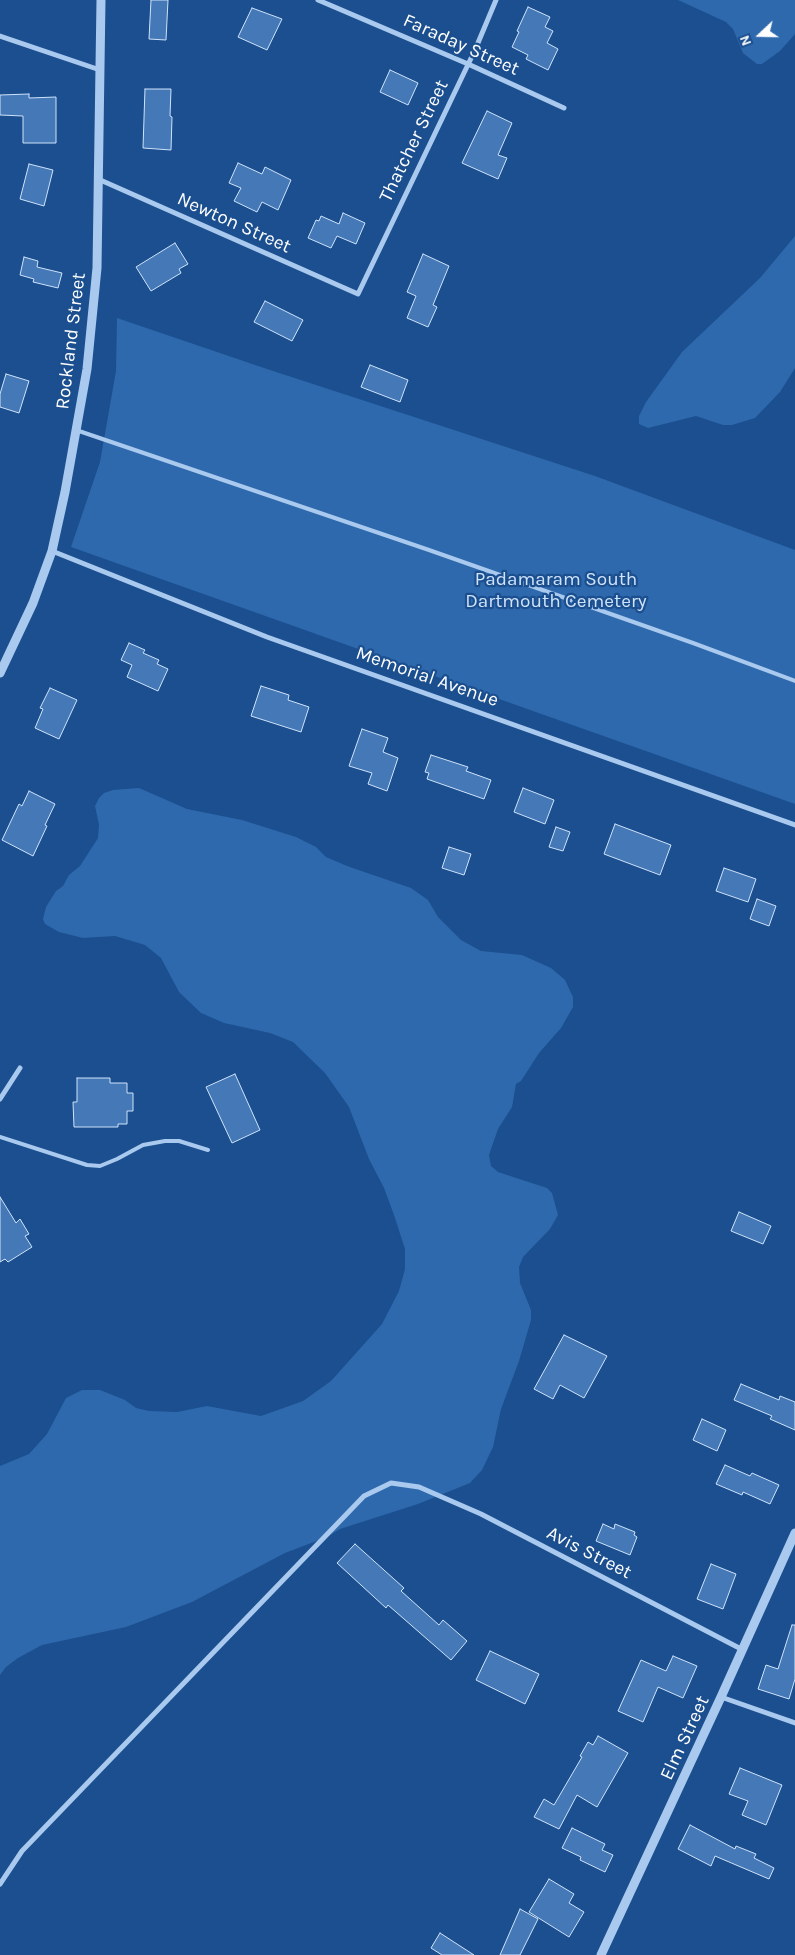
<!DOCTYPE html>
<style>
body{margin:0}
#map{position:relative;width:795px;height:1955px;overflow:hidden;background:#1b4f8f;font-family:Karla,sans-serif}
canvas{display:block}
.north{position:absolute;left:735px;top:10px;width:50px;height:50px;-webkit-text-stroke:4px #1b4f8f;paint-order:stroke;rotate:249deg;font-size:14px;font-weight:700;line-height:20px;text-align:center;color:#fff}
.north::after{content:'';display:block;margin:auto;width:18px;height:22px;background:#fff;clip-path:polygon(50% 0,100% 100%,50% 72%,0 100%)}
</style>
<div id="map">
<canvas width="795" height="1955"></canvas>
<div class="north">N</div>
</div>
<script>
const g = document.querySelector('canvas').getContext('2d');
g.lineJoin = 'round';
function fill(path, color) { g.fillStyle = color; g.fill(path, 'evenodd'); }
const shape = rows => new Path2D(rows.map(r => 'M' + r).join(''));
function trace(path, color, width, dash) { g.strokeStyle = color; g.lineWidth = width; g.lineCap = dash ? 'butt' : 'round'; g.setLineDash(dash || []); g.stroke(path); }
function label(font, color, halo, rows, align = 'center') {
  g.font = font + ' Karla,sans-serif'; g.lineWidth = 4.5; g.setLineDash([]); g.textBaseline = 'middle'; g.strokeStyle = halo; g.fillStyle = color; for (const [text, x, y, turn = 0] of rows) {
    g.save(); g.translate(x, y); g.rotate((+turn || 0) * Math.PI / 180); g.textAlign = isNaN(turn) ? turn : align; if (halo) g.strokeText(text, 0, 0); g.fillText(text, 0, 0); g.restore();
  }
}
const green = shape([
 [678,0,795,0,795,34,780,51,762,64,757,64,743,53,733,29,726,22],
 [795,236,795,368,780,392,755,418,732,425,723,425,696,416,648,428,639,424,639,416,646,402,682,352,760,278],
 [117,318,267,369,595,476,795,550,795,804,71,547,100,462,116,371],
 [139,788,187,809,242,820,296,837,316,847,326,857,347,866,411,888,428,900,438,917,461,940,481,951,522,955,551,968,565,980,573,997,573,1007,561,1028,539,1053,521,1081,516,1084,512,1107,498,1129,489,1155,491,1166,498,1172,547,1188,552,1193,558,1215,550,1229,523,1257,519,1267,520,1283,531,1310,531,1320,519,1361,501,1409,493,1447,482,1470,470,1483,418,1504,340,1529,327,1537,285,1553,192,1602,126,1627,42,1645,18,1658,6,1667,0,1675,0,1466,29,1454,47,1434,66,1398,82,1390,100,1390,125,1400,136,1408,149,1411,177,1412,207,1406,261,1416,303,1401,331,1381,382,1324,399,1291,405,1269,405,1249,394,1215,384,1188,369,1159,349,1107,325,1073,293,1042,270,1033,224,1023,201,1013,179,992,161,958,145,945,115,936,83,938,59,932,45,924,43,919,46,907,56,891,63,886,69,875,80,866,98,838,99,825,95,806,99,798,104,793,113,790]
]);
const building = shape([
 [151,0,168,0,166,40,149,39,151,0],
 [528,7,550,17,545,27,553,31,547,43,558,49,548,70,526,59,528,55,512,47,519,32,517,31,528,7],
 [252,8,282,19,267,50,238,37,252,8],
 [390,70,418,83,408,105,380,92,390,70],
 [145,89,171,89,170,116,172,117,171,150,143,148,145,89],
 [29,94,29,98,56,97,56,143,23,143,23,116,0,115,0,95,29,94],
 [487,111,512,123,498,155,507,158,498,179,462,163,487,111],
 [238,163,262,174,265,167,291,180,278,210,262,202,257,212,234,201,241,188,229,183,238,163],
 [29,164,53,170,44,206,20,199,29,164],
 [343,213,365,223,356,244,337,236,331,248,308,238,316,220,319,221,321,216,339,224,343,213],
 [175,243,188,264,179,269,181,273,151,291,136,267,175,243],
 [423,254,449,266,433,305,437,307,428,327,407,318,416,296,407,292,423,254],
 [24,257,38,261,37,267,62,273,58,288,33,282,34,279,20,275,24,257],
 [265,301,303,320,292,341,254,322,265,301],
 [370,365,408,380,400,402,361,387,370,365],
 [6,374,29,381,19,413,0,407,0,394,6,374],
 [129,643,145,650,143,653,159,660,157,664,168,669,158,691,127,677,132,665,121,660,129,643],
 [261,686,289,695,288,700,309,707,301,732,251,716,261,686],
 [50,688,77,700,59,739,35,728,43,709,40,708,50,688],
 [362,729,388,738,383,752,398,758,387,791,368,784,372,773,349,766,362,729],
 [431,755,468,767,466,771,491,780,484,799,427,779,429,773,425,772,431,755],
 [523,788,554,800,545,824,514,812,523,788],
 [29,791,55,804,45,825,47,826,33,856,2,840,19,804,22,806,29,791],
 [615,824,671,845,660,875,604,854,615,824],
 [556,827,570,832,563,851,549,847,556,827],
 [449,847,471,854,464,875,442,868,449,847],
 [724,868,756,879,748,902,716,891,724,868],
 [757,899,776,906,769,926,750,919,757,899],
 [235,1074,260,1130,232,1143,206,1087,235,1074],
 [77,1078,110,1078,110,1083,127,1083,127,1093,133,1093,133,1111,127,1111,127,1124,118,1124,118,1127,74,1127,73,1102,77,1102,77,1078],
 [0,1197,16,1223,20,1219,29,1234,25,1236,32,1247,8,1262,5,1259,0,1262,0,1197],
 [739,1212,771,1226,763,1244,731,1231,739,1212],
 [564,1335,607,1356,584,1398,560,1385,553,1399,534,1389,564,1335],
 [741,1384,779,1400,780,1396,795,1402,795,1430,770,1419,772,1416,734,1400,741,1384],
 [702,1419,726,1430,717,1451,693,1440,702,1419],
 [725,1465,750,1476,752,1473,779,1485,770,1504,743,1492,742,1495,716,1484,725,1465],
 [603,1524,614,1529,615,1524,635,1532,634,1535,637,1537,630,1555,596,1541,603,1524],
 [355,1544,404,1588,401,1591,439,1625,443,1620,467,1641,451,1660,388,1605,386,1608,337,1563,355,1544],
 [711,1564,736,1574,723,1609,697,1599,711,1564],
 [792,1625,795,1625,795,1679,789,1699,758,1689,766,1665,778,1669,792,1625],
 [490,1651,539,1674,525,1704,476,1680,490,1651],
 [673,1656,697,1666,683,1698,658,1687,643,1722,618,1711,641,1660,666,1671,673,1656],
 [598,1736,628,1753,597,1807,577,1795,559,1829,534,1817,544,1799,554,1805,582,1757,580,1756,588,1742,593,1745,598,1736],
 [740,1768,782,1785,766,1825,742,1815,748,1801,729,1794,740,1768],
 [690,1825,735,1849,736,1846,756,1854,754,1858,774,1868,769,1879,715,1856,711,1866,678,1849,690,1825],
 [572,1828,605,1844,602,1850,613,1855,605,1872,580,1860,581,1857,562,1848,572,1828],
 [549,1879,574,1894,569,1903,584,1912,569,1937,529,1912,549,1879],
 [520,1909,538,1919,520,1955,500,1955,520,1909],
 [440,1933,474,1955,442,1955,431,1948,440,1933]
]);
const service = shape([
 [76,430,429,550,693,643,795,681],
 [0,1137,87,1165,100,1166,117,1159,143,1145,165,1141,179,1141,208,1150]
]);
const minor = shape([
 [318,0,468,64,564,108],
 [0,36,100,70],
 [98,179,358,294,475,50,496,0],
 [52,551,267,637,795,825],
 [0,1099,20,1068],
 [721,1697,795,1723],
 [0,1884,22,1851,364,1496,391,1483,419,1487,481,1514,743,1650]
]);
const tertiary = shape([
 [0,673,33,603,52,551,65,492,87,369,97,268,101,0],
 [601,1955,721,1697,795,1533]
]);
const streetNames = [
 ["Faraday Street",461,45,24],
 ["Thatcher Street",414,141,-64],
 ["Newton Street",234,223,24],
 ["Rockland Street",71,341,-83],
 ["Memorial Avenue",427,677,19],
 ["Avis Street",589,1553,27],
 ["Elm Street",685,1738,-65]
];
const parkNames = [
 ["Padamaram South",556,580],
 ["Dartmouth Cemetery",556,602]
];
fill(green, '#2e69ad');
fill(building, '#4478b7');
trace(building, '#cfe3fa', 1);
trace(service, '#a9c9ee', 4);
trace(minor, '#a9c9ee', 5);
trace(tertiary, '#a9c9ee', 9);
label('19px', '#fff', '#1b4f8f', streetNames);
label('19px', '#cfe3fa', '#1b4f8f', parkNames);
</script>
